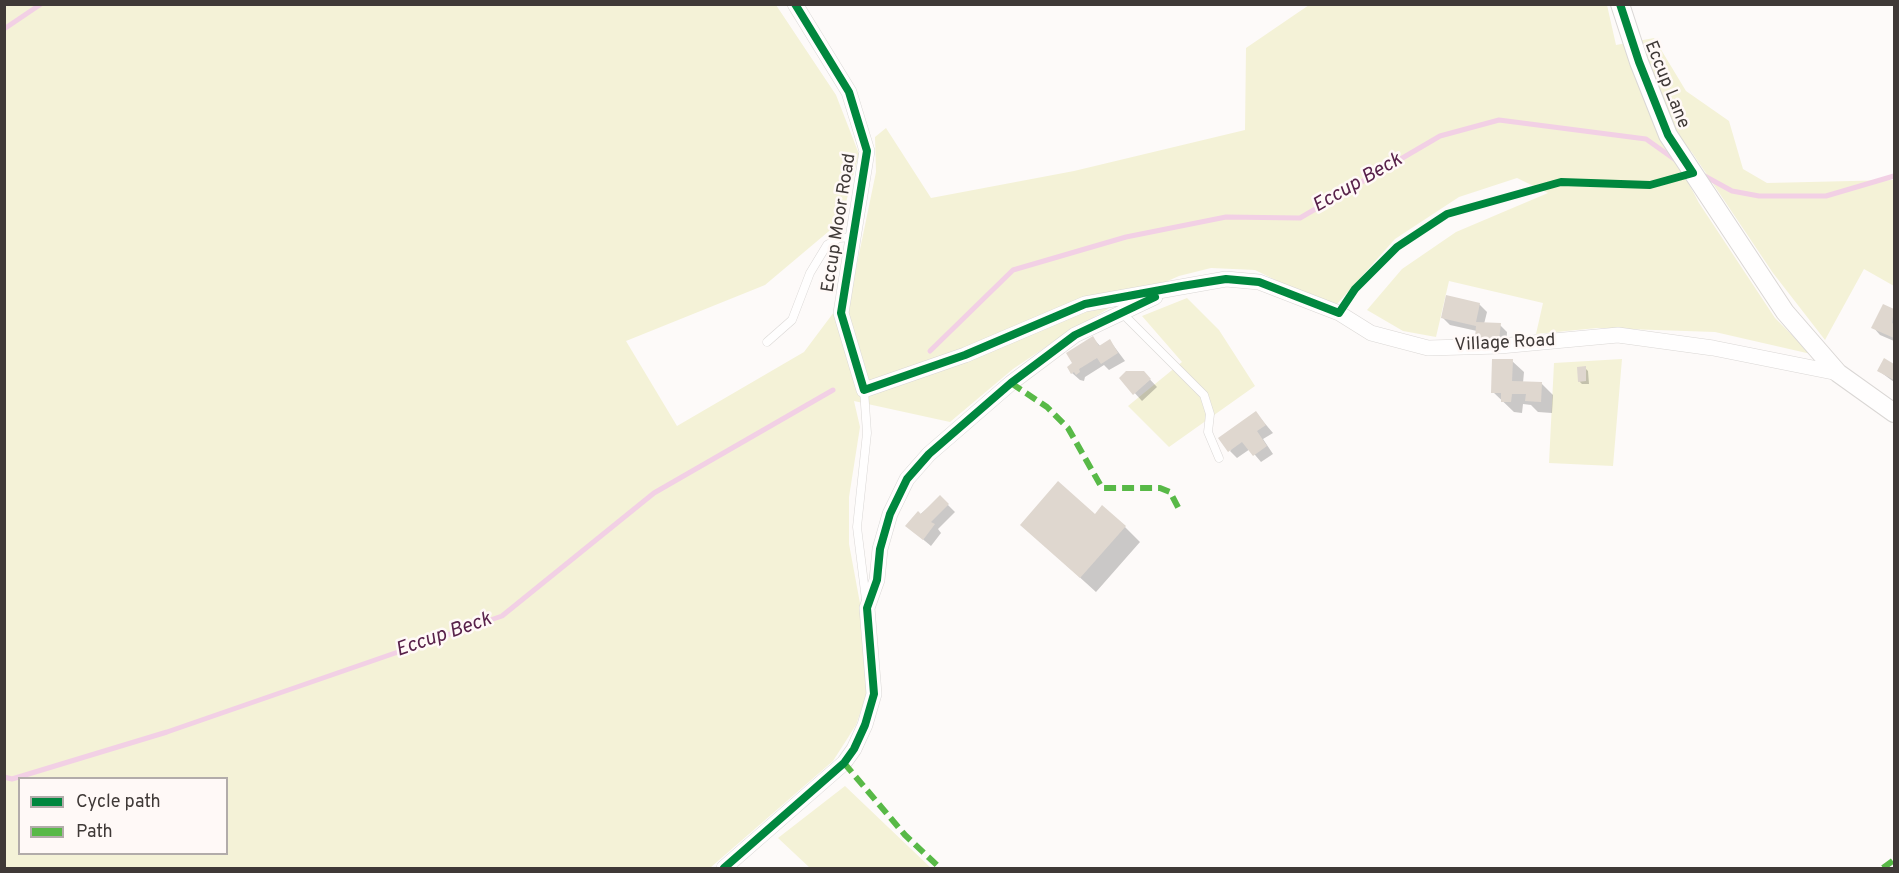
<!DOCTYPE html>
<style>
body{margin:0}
#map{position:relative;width:1899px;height:873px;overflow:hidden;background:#fdfaf9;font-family:Overpass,sans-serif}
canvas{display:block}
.frame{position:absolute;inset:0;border:6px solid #3f3937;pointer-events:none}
.legend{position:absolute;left:18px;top:777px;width:210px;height:78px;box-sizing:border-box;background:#fff9f7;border:2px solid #b2acaa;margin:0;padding:8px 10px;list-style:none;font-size:18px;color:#3f3937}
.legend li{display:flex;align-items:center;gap:12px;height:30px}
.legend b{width:30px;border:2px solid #b2acaa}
</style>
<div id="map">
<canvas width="1899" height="873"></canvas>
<div class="frame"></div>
<ul class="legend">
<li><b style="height:8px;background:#00873e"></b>Cycle path</li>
<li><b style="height:8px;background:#58b947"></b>Path</li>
</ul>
</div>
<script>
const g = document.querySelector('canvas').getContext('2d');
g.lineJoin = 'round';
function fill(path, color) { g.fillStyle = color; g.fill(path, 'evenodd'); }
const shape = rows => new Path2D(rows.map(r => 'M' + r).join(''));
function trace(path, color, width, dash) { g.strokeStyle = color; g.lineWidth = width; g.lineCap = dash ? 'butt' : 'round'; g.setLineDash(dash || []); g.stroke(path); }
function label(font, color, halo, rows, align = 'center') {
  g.font = font + ' Overpass,sans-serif'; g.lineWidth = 5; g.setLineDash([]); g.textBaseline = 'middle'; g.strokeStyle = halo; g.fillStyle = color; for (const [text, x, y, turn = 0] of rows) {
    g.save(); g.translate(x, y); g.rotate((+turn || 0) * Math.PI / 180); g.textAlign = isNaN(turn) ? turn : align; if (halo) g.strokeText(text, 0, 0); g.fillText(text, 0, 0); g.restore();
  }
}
const green = shape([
 [4,5,776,5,836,95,859,154,841,221,765,285,626,341,677,426,804,352,852,288,876,172,875,137,886,128,931,198,1074,171,1245,130,1246,48,1309,5,1607,5,1616,45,1654,38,1686,91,1729,121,1743,169,1767,183,1894,180,1894,286,1864,269,1825,340,1773,273,1691,151,1678,163,1699,203,1775,318,1811,354,1715,332,1597,328,1536,334,1543,303,1449,281,1436,337,1403,331,1367,310,1402,269,1456,232,1548,193,1517,178,1459,197,1395,239,1337,304,1300,292,1255,270,1211,268,1179,276,1118,303,1062,336,1013,369,950,422,854,401,860,427,849,497,849,544,862,614,867,693,856,725,833,761,710,868,5,868],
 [20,778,226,778,226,854,20,854],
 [1187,298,1219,330,1255,386,1169,447,1128,406,1182,362,1142,316],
 [1622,359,1613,466,1549,463,1554,363],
 [845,786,931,868,810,868,778,838]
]);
const shadow = shape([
 [1479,304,1487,312,1484,324,1500,325,1507,332,1506,347,1484,345,1476,338,1477,331,1450,325,1443,318],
 [1883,306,1894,311,1894,341,1880,335,1873,327],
 [1093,338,1101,347,1110,341,1125,361,1109,370,1104,365,1085,377,1084,381,1080,380,1072,373,1074,363],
 [1885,360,1894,365,1894,382,1879,371],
 [1512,361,1524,372,1523,383,1541,383,1553,395,1552,413,1538,412,1531,405,1523,404,1522,413,1514,412,1493,392],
 [1585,368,1588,371,1589,384,1582,384,1579,381],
 [1143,372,1157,387,1142,401,1121,378],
 [1256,413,1273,433,1263,439,1273,454,1261,462,1250,449,1237,458,1230,451],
 [940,497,955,512,938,529,941,533,931,546,907,526],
 [1095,516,1125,527,1140,542,1096,592,1022,525]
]);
const stream = shape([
 [4,29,41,4],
 [1701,174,1732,191,1759,196,1826,196,1894,176],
 [930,351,1013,270,1126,237,1226,217,1300,218,1440,136,1499,120,1646,139,1677,161],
 [4,777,12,779,167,732,502,616,654,493,833,390]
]);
const building = shape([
 [1446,295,1480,303,1476,322,1501,323,1499,340,1475,338,1476,326,1441,318],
 [1883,304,1894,309,1892,323,1894,324,1894,338,1871,328],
 [1093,336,1099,346,1110,339,1118,353,1101,364,1097,358,1079,369,1080,372,1076,375,1074,372,1071,374,1067,367,1072,363,1066,353],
 [1884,358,1894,364,1894,380,1877,371],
 [1492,359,1513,359,1512,381,1542,382,1541,402,1525,401,1526,394,1512,394,1511,402,1501,402,1501,393,1491,393],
 [1586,366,1586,381,1578,382,1577,367],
 [1126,371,1144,371,1151,379,1133,395,1119,378],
 [1256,411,1266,425,1257,431,1267,446,1253,456,1242,442,1228,452,1218,438],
 [1058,481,1095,514,1102,505,1126,526,1080,578,1020,525],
 [940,495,949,504,931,522,935,524,923,540,905,526,918,511,921,514]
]);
const service = shape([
 [1122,313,1204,395,1210,414,1208,432,1219,458],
 [767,342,792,320,810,273,827,245,839,238,853,237],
 [864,390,867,433,857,527,866,600]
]);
const minor = shape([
 [795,4,849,92,867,151,841,313,864,390,965,355,1085,304,1226,279,1259,282,1339,313,1371,333,1428,348,1500,346,1618,335,1713,348,1838,373],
 [724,868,844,763,854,749,865,725,874,694,867,608,877,580,880,549,890,514,907,479,929,454,1011,383,1075,335,1155,297]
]);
const tertiary = shape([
 [1620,4,1639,62,1668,135,1785,312,1838,373,1894,413]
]);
const quiet = shape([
 [1011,383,1047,407,1068,428,1102,488,1160,488,1170,492,1179,509],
 [844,763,905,835,940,868],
 [1883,868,1894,860]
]);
const cycleway = shape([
 [795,4,849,92,867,151,841,313,864,390,965,355,1085,304,1182,286,1226,279,1259,282,1339,313,1355,289,1397,247,1447,214,1561,182,1650,185,1693,173,1668,135,1639,62,1620,4],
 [724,868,844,763,854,749,865,725,874,694,867,608,877,580,880,549,890,514,907,479,929,454,1011,383,1075,335,1155,297]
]);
const streetNames = [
 ["Eccup Lane",1666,85,68],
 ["Eccup Moor Road",840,223,-81],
 ["Village Road",1505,344,-3]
];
const waterNames = [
 ["Eccup Beck",1358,184,-30],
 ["Eccup Beck",444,636,-19]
];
fill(green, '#f4f2d7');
fill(shadow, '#0003');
trace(stream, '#f2d0e5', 5);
fill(building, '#dfd7cf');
trace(service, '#dad7d5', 9);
trace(minor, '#dad7d5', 16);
trace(tertiary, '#dad7d5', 20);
trace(service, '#fffefe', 8);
trace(minor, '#fffefe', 15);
trace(tertiary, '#fffefe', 18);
trace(quiet, '#58b947', 6, [12, 6]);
trace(cycleway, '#00873e', 8);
label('18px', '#3f3937', '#fff9f7', streetNames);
label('italic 20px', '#58214a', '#fff9f7', waterNames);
</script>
